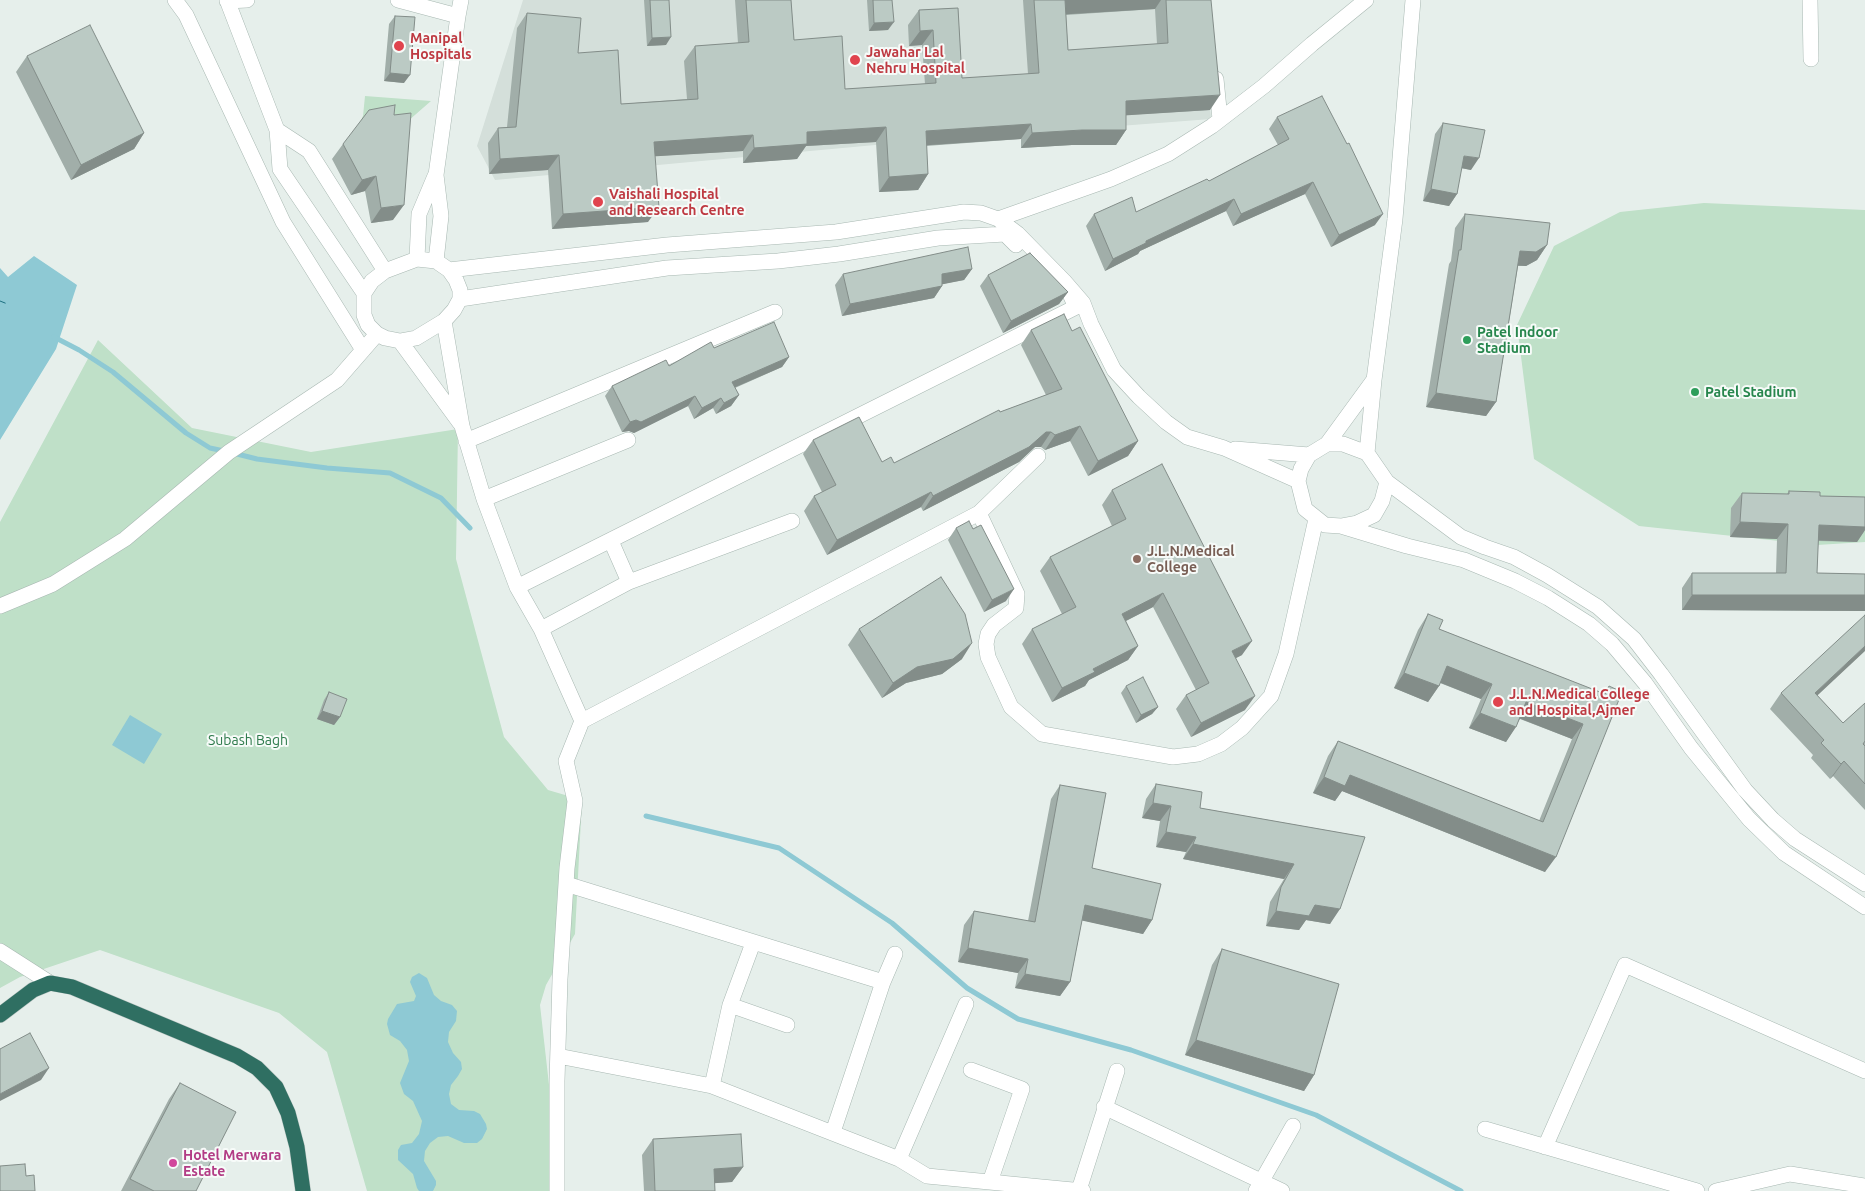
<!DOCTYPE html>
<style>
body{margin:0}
canvas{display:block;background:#e6efeb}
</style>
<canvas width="1865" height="1191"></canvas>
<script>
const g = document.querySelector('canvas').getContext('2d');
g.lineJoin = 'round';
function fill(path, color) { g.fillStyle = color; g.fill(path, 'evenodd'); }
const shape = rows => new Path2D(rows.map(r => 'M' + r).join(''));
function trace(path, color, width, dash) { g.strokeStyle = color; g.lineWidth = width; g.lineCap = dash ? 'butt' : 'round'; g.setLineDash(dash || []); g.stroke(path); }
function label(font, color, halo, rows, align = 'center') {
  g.font = font + ' Ubuntu,sans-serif'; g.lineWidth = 4; g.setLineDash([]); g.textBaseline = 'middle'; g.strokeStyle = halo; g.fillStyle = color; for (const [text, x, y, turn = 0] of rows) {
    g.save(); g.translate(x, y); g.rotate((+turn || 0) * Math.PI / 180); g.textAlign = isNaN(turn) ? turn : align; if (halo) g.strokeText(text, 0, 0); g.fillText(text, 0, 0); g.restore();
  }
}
const built = shape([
 [523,0,1202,0,1211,119,897,143,495,180,477,146]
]);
const green = shape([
 [365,96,431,101,400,128,358,126,363,116],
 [1704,203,1865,210,1865,542,1817,545,1639,526,1534,459,1517,325,1554,246,1620,212],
 [98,340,192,428,311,452,458,429,456,559,504,737,548,790,582,800,575,934,546,985,540,1005,561,1191,367,1191,327,1052,279,1013,100,950,20,977,0,988,0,522]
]);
const water = shape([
 [34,256,77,285,56,349,0,440,0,268,8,277],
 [130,715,162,734,144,764,112,745],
 [419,973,427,978,434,995,441,1001,452,1005,457,1011,456,1021,449,1032,448,1042,453,1053,461,1062,462,1069,458,1076,451,1085,449,1094,451,1104,459,1110,474,1111,480,1114,486,1124,487,1129,482,1139,477,1143,464,1143,448,1136,438,1137,430,1143,425,1151,424,1161,436,1181,436,1185,433,1191,419,1191,417,1188,413,1174,398,1160,398,1150,401,1145,412,1143,419,1134,422,1121,413,1101,404,1094,400,1083,409,1061,407,1050,400,1041,390,1035,387,1024,388,1019,397,1004,414,1001,416,996,410,982,412,977]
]);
const stream = shape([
 [54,337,79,350,113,372,186,433,210,448,224,451],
 [233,453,257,459,327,468,390,473,441,498,470,528],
 [646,816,779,848,892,923,967,988,1018,1019,1131,1050,1316,1115,1461,1191]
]);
const ferry = shape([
 [0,301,10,305]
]);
const minor = shape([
 [175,0,186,15,283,222,363,350],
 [227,0,277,130,280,169,364,293],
 [398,0,458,16],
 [1810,0,1811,59],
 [227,1,247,0],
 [1216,79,1220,119],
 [277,130,309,151,385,271],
 [998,219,1111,179,1168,154,1212,126,1264,86,1312,44,1366,0],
 [417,259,436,261,449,270,456,280,460,290,460,299,454,310,444,321,416,338,400,341,385,338,377,334,368,325,364,315,364,293,372,281,385,271,417,259],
 [417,259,419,214,435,176],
 [436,261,441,216,436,175,458,16,461,0],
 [449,270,667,245,836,232,964,212,981,213,998,219,1018,234,1064,281,1083,303,1091,324,1114,370,1139,397,1166,422,1187,437,1224,448,1298,481],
 [460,299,667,268,778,261,839,254,938,238,1005,234,1016,245],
 [444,321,462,426,484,499,517,587,541,629,582,721,566,761,575,801,567,868,560,979,557,1081,557,1191],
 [400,341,460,423],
 [466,441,775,312],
 [1327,444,1343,444,1367,453,1387,482,1382,501,1374,515,1357,523,1341,526,1325,525,1305,509,1298,481,1301,469,1309,455,1327,444],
 [1327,444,1373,381],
 [1235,449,1309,455],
 [1367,453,1374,380,1395,219,1413,0],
 [1387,482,1461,537,1485,547,1514,557,1547,575,1598,607,1634,639,1661,674,1745,790,1773,820,1795,839,1865,884],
 [484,499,628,440],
 [979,513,1017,594,1016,608,994,625,988,634,986,644,988,657,1011,707,1042,734,1173,757,1198,754,1221,744,1242,728,1271,696,1286,654,1316,519],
 [1341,526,1407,546,1464,560,1515,581,1548,598,1589,624,1612,644,1645,683,1691,748,1749,819,1784,853,1865,907],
 [611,541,629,582],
 [517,587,1076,307,1069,292],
 [0,606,53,584,125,539,229,452,337,380,377,334],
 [541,629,629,582,792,521],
 [582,721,979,513,1038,456],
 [566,884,883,982],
 [0,951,50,983],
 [730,1005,787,1025],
 [558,1056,712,1086,899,1159,927,1176,1083,1191],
 [971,1070,1022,1089,990,1182],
 [712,1086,730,1005,753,943],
 [1104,1107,1282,1191],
 [1485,1129,1697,1191],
 [833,1132,883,982,895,954],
 [1545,1147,1625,965,1865,1071],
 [899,1159,966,1004],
 [1079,1190,1117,1071],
 [1256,1191,1293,1126],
 [1716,1191,1790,1174,1865,1186]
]);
const highway = shape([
 [0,1015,33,990,50,983,72,987,237,1056,257,1068,276,1087,288,1113,297,1147,303,1191]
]);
const wall = shape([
 [644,0,669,0,666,45,647,46],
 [735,0,791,0,794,40,845,89,925,84,922,45,909,46,908,25,919,10,958,8,962,78,1028,74,1023,0,1211,0,1210,110,1126,115,1126,130,1116,145,1072,145,1021,148,1021,139,926,146,928,174,918,190,879,192,876,142,806,146,797,159,743,163,743,151,655,156,648,222,552,229,548,170,489,174,488,143,498,128,507,127,517,28,527,13,578,53,621,104,687,99,684,61,695,46,738,43],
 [1155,9,1157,44,1068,50,1066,15],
 [867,0,892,0,888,30,869,31],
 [395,16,404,83,384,81,389,24],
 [27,56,144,133,134,149,71,180,16,72],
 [394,115,393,220,371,223,365,191,351,195,332,159,343,144],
 [1277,117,1375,225,1331,247,1305,194,1233,226,1226,211,1140,251,1138,254,1105,271,1086,226,1094,214,1136,212,1209,181,1278,145,1269,129],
 [1443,123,1471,170,1461,168,1457,194,1449,206,1423,201,1435,134],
 [1465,214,1547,245,1537,260,1526,266,1518,266,1496,402,1486,416,1426,407,1449,264,1451,261,1455,228],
 [972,269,964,280,942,284,942,286,934,298,842,316,835,285,843,274],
 [988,275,1068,292,1059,304,1003,333,980,286],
 [1031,330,1072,331,1138,441,1128,456,1088,476,1070,441,1045,450,1041,447,1035,447,1019,462,923,511,921,507,827,555,804,511,814,496,822,492,803,454,813,440,882,462,894,463,1000,412,1046,395,1021,345],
 [714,348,789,357,782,367,735,388,739,395,731,406,716,414,713,408,694,419,688,406,634,433,629,431,622,432,605,396,612,386,669,366],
 [1112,490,1242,655,1236,658,1245,710,1191,737,1176,709,1186,695,1196,690,1153,607,1126,621,1138,646,1128,660,1089,680,1085,686,1052,702,1022,644,1032,629,1062,614,1040,571,1050,557,1112,526,1102,505],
 [1789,491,1820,496,1865,497,1865,530,1857,542,1818,541,1817,573,1865,574,1865,611,1682,610,1682,588,1692,573,1776,573,1777,539,1730,537,1731,508,1742,493,1787,494],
 [956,528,1006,601,984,612,948,540],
 [1428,614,1439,629,1603,694,1609,686,1545,872,1342,791,1335,801,1313,793,1328,756,1338,741,1539,821,1572,739,1520,719,1506,742,1469,728,1481,699,1440,683,1439,686,1428,702,1394,688,1418,630],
 [859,629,962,659,942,674,906,683,882,698,848,645],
 [1126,686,1158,707,1152,714,1136,723,1121,693],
 [329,692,340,717,334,725,317,719,324,700],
 [1781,693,1817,695,1843,723,1865,703,1865,810,1833,776,1830,779,1811,758,1813,755,1770,709],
 [1156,784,1200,808,1365,837,1330,924,1306,920,1299,930,1266,926,1270,902,1284,879,1183,859,1186,852,1156,847,1160,821,1142,818,1146,799],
 [1060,785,1092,868,1152,920,1143,934,1082,920,1070,982,1060,996,1015,988,1018,973,958,962,964,925,974,911,1028,921,1051,799],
 [1222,949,1314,1075,1304,1091,1185,1055,1212,965],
 [180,1083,196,1191,121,1191,169,1099],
 [653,1139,743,1167,732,1182,714,1183,715,1191,644,1191,642,1155]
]);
const shadedWall = shape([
 [1065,0,1161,0,1155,9,1054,15],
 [894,22,888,30,869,31,874,23],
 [933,30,922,45,909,46,920,31],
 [671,37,666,45,647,46,652,38],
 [390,73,410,75,404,83,384,81],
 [1220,95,1210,110,1116,116,1126,101],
 [1031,124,1021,139,915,146,926,131],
 [886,127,876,142,806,146,797,159,743,163,754,148,807,132],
 [1082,130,1126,130,1116,145,1072,145,1021,148,1032,133],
 [144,133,134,149,71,180,81,165],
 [753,135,743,151,644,157,654,142],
 [559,155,548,170,489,174,500,159],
 [1464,156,1479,158,1471,170,1456,167],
 [928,174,918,190,879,192,889,177],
 [376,176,365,191,351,195,362,180],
 [1313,182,1305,194,1233,226,1241,214],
 [1431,189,1457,194,1449,206,1423,201],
 [1234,199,1226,211,1140,251,1138,254,1105,271,1113,259,1146,241],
 [404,205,393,220,371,223,381,208],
 [659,207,648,222,552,229,563,214],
 [1383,214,1375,225,1331,247,1339,235],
 [1547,245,1537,260,1526,266,1510,265,1520,251],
 [972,269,964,280,934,286,942,274],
 [942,286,934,298,842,316,850,304],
 [1068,292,1059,304,1003,333,1011,321],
 [789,357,782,367,724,392,732,382],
 [1436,393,1496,402,1486,416,1426,407],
 [739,395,731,406,716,414,724,403],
 [695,396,688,406,634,433,629,431,622,432,630,422],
 [721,398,713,408,694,419,702,408],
 [1080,426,1070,441,1045,450,1055,435],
 [1046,432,1051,432,1041,447,1035,447,1019,462,923,511,933,496],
 [1138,441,1128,456,1088,476,1098,461],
 [931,492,921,507,827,555,837,540],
 [1740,522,1788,524,1777,539,1730,537],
 [1819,525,1865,527,1865,530,1857,542,1808,540],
 [1014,589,1006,601,984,612,992,600],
 [1163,593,1153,607,1112,628,1122,614],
 [1692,595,1865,595,1865,611,1682,610],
 [1252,641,1242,655,1222,665,1232,651],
 [972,643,962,659,942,674,906,683,882,698,893,683,917,667],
 [1138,646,1128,660,1089,680,1085,686,1052,702,1062,688,1093,669],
 [1865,646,1865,651,1804,708,1815,693],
 [1447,666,1492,684,1481,699,1436,681],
 [1404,673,1439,686,1428,702,1394,688],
 [1255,696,1245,710,1191,737,1201,723],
 [1526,702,1583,724,1572,739,1516,717],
 [1158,707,1152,714,1136,723,1141,715],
 [322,711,340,717,334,725,317,719],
 [1480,713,1516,727,1506,742,1469,728],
 [1844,761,1833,776,1830,779,1841,764],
 [1350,775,1556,857,1545,872,1342,791,1335,801,1313,793,1324,777],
 [1153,803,1171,806,1160,821,1142,818],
 [1166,832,1196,837,1186,852,1156,847],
 [1193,844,1294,864,1284,879,1183,859],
 [1085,905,1152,920,1143,934,1075,919],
 [1315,905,1340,909,1330,924,1306,920,1299,930,1266,926,1276,911],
 [968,948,1028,959,1018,973,958,962],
 [1025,974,1070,982,1060,996,1015,988],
 [1196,1040,1314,1075,1304,1091,1185,1055],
 [49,1068,41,1080,0,1101,0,1094],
 [743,1167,732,1182,703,1184,714,1169]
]);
const building = shape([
 [650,0,669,0,671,37,652,38,650,0],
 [746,0,791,0,794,40,842,36,845,89,936,83,933,30,920,31,919,10,958,8,962,78,1039,73,1034,0,1069,0,1065,0,1068,50,1168,43,1166,0,1211,0,1220,95,1126,101,1126,130,1082,130,1032,133,1031,124,926,131,928,174,889,177,886,127,807,132,807,144,754,148,753,135,654,142,659,207,563,214,559,155,500,159,498,128,516,127,527,13,581,18,578,53,618,50,621,104,698,99,695,46,749,42,746,0],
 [873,0,892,0,894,22,874,23,873,0],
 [395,16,415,17,410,75,390,73,395,16],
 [90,25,144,133,81,165,27,56,90,25],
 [1322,96,1347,144,1349,143,1383,214,1339,235,1313,182,1241,214,1234,199,1146,241,1146,243,1113,259,1094,214,1132,197,1136,212,1207,179,1209,181,1289,139,1277,117,1322,96],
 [395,105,394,115,411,113,404,205,381,208,376,176,362,180,343,144,369,110,395,105],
 [1443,123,1485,130,1479,158,1464,156,1457,194,1431,189,1443,123],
 [1465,214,1550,223,1547,245,1536,252,1520,251,1496,402,1436,393,1459,250,1461,250,1465,214],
 [968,247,972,269,942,274,942,286,850,304,843,274,968,247],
 [1030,253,1068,292,1011,321,988,275,1030,253],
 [1064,314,1072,331,1080,327,1138,441,1098,461,1080,426,1055,435,1051,432,1046,432,1029,447,933,496,931,492,837,540,814,496,836,485,813,440,859,417,882,462,891,457,894,463,999,410,1000,412,1062,389,1031,330,1064,314],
 [774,322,789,357,732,382,739,395,724,403,721,398,702,408,695,396,641,422,636,420,630,422,612,386,666,360,669,366,711,342,714,348,774,322],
 [1162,464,1252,641,1232,651,1255,696,1201,723,1186,695,1209,683,1163,593,1122,614,1138,646,1093,669,1095,672,1062,688,1032,629,1076,607,1050,557,1126,519,1112,490,1162,464],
 [1789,491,1820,492,1820,496,1865,497,1865,527,1819,525,1817,573,1865,574,1865,595,1692,595,1692,573,1786,573,1788,524,1740,522,1742,493,1789,494,1789,491],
 [969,521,973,529,981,525,1014,589,992,600,956,528,969,521],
 [941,577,965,614,972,643,953,659,917,667,893,683,859,629,941,577],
 [1428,614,1443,620,1439,629,1605,694,1609,686,1622,692,1556,857,1350,775,1345,786,1324,777,1338,741,1543,822,1583,724,1526,702,1516,727,1480,713,1492,684,1447,666,1439,686,1404,673,1428,614],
 [1865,615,1865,646,1815,693,1843,723,1865,703,1865,741,1863,744,1865,746,1865,784,1844,761,1841,764,1821,743,1824,740,1781,693,1865,615],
 [1143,677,1158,707,1141,715,1126,686,1143,677],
 [329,692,347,699,340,717,322,711,329,692],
 [1156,784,1202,792,1200,808,1365,837,1340,909,1315,905,1309,916,1276,911,1281,887,1294,864,1193,844,1196,837,1166,832,1171,806,1153,803,1156,784],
 [1060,785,1106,793,1092,868,1161,884,1152,920,1085,905,1070,982,1025,974,1028,959,968,948,974,911,1035,922,1060,785],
 [1222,949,1339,984,1314,1075,1196,1040,1222,949],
 [30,1033,49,1068,0,1094,0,1049,30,1033],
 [180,1083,236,1112,196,1191,154,1191,130,1179,180,1083],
 [741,1134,743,1167,714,1169,715,1191,655,1191,653,1139,741,1134],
 [25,1164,26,1176,34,1175,35,1191,0,1191,0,1166,25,1164]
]);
const markers = [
 [399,46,6,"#e0444e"],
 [855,60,6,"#e0444e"],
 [598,202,6,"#e0444e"],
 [1467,340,5,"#2e9e5b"],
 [1695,392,5,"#2e9e5b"],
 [1137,559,5,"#8d6e63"],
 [1498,702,6,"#e0444e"],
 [173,1163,5,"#d1479c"]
];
const healthNames = [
 ["Manipal",410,38],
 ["Hospitals",410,54],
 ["Jawahar Lal",866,52],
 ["Nehru Hospital",866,68],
 ["Vaishali Hospital",609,194],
 ["and Research Centre",609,210],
 ["J.L.N.Medical College",1509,694],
 ["and Hospital,Ajmer",1509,710]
];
const leisureNames = [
 ["Patel Indoor",1477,332],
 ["Stadium",1477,348],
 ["Patel Stadium",1705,392]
];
const educationNames = [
 ["J.L.N.Medical",1147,551],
 ["College",1147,567]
];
const parkNames = [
 ["Subash Bagh",248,740]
];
const hotelNames = [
 ["Hotel Merwara",183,1155],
 ["Estate",183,1171]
];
fill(built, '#d4dfda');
fill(green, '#bfe0c8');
fill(water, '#8ec9d4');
trace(stream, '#8ec9d4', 5);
trace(ferry, '#1c6f80', 1, [6, 5]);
trace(minor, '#a8b8b2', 16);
trace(highway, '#c2cac8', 16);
trace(minor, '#fff', 15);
trace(highway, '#2f6f62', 15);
fill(wall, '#a1aea9');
fill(shadedWall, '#838d89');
fill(building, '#bbcac4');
trace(building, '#838d89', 1);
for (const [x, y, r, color] of markers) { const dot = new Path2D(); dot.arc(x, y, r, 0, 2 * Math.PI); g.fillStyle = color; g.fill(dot); trace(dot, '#f7fbf9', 2); }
label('bold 14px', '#be3a42', '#f7fbf9', healthNames, 'left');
label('bold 14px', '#27864d', '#f7fbf9', leisureNames, 'left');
label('bold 14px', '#785e54', '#f7fbf9', educationNames, 'left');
label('14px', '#2d7a4b', '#f7fbf9', parkNames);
label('bold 14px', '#b23c85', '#f7fbf9', hotelNames, 'left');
</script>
